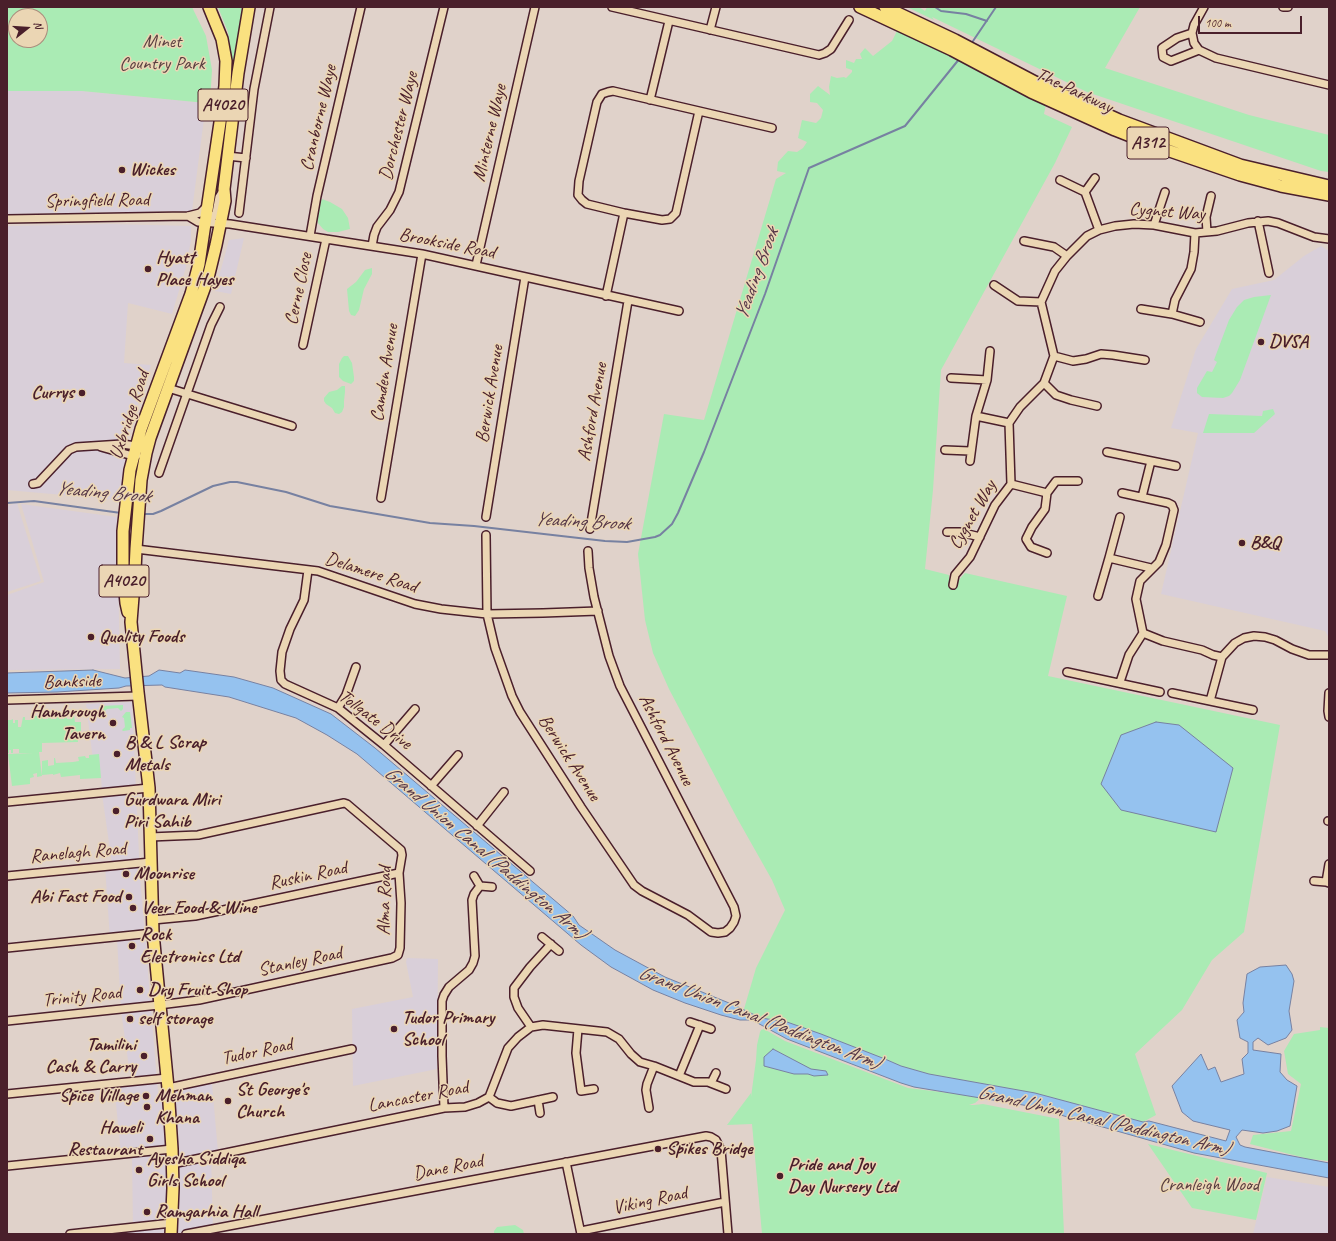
<!DOCTYPE html>
<style>
body{margin:0}
#map{position:relative;width:1336px;height:1241px;overflow:hidden;background:#e0d2ca;font-family:Caveat,sans-serif}
canvas{display:block}
.frame{position:absolute;inset:0;border:8px solid #4a1f2b;pointer-events:none}
.north{position:absolute;left:8px;top:8px;width:40px;height:40px;box-sizing:border-box;background:#ebd6b4;border:1px solid #ab8d7d;border-radius:50%;rotate:73deg;font-size:11px;font-weight:700;line-height:16px;text-align:center;color:#4a1f2b}
.north::after{content:'';display:block;margin:auto;width:14px;height:18px;background:#4a1f2b;clip-path:polygon(50% 0,100% 100%,50% 72%,0 100%)}
.scale{position:absolute;left:1198px;top:16px;width:104px;height:18px;box-sizing:border-box;border:2px solid #4a1f2b;border-top:0;padding-left:5px;font-size:12px;line-height:14px;white-space:nowrap;color:#4a1f2b;-webkit-text-stroke:3px #ebd6b4;paint-order:stroke}
</style>
<div id="map">
<canvas width="1336" height="1241"></canvas>
<div class="frame"></div>
<div class="north">N</div>
<div class="scale">100 m</div>
</div>
<script>
const g = document.querySelector('canvas').getContext('2d');
g.lineJoin = 'round';
function fill(path, color) { g.fillStyle = color; g.fill(path, 'evenodd'); }
const shape = rows => new Path2D(rows.map(r => 'M' + r).join(''));
function trace(path, color, width, dash) { g.strokeStyle = color; g.lineWidth = width; g.lineCap = dash ? 'butt' : 'round'; g.setLineDash(dash || []); g.stroke(path); }
function label(font, color, halo, rows, align = 'center') {
  g.font = font + ' Caveat,sans-serif'; g.lineWidth = 3; g.setLineDash([]); g.textBaseline = 'middle'; g.strokeStyle = halo; g.fillStyle = color; for (const [text, x, y, turn = 0] of rows) {
    g.save(); g.translate(x, y); g.rotate((+turn || 0) * Math.PI / 180); g.textAlign = isNaN(turn) ? turn : align; if (halo) g.strokeText(text, 0, 0); g.fillText(text, 0, 0); g.restore();
  }
}
const built = shape([
 [7,91,82,91,206,103,192,211,7,214],
 [110,224,191,226,191,240,186,267,172,314,128,303,124,363,151,365,129,431,120,500,7,490,7,226],
 [244,238,231,294,215,291,229,240],
 [1321,246,1329,251,1329,638,1325,631,1161,594,1198,433,1171,428,1196,349,1232,289,1274,280,1304,256],
 [17,503,41,581,7,592,7,506],
 [21,504,117,517,120,669,7,670,7,595,44,582],
 [132,702,140,877,158,1092,212,1084,218,1152,211,1156,213,1230,209,1231,209,1234,123,1234,122,1229,133,1228,132,1155,121,1154,114,1084,131,1082,121,1010,117,939,110,939,105,866,112,864,102,794,101,775,95,776,86,704],
 [407,958,438,959,437,1069,353,1086,352,1009,413,997,406,962],
 [1267,1177,1329,1187,1329,1234,1253,1234]
]);
const green = shape([
 [7,7,192,7,206,36,212,70,210,102,206,103,82,91,7,91],
 [16,16,40,16,40,40,16,40],
 [218,7,242,7,233,72,231,73,231,53,228,32],
 [907,7,919,7,925,11,927,7,1140,7,1105,68,1249,115,1329,135,1329,172,1321,171,1087,92,932,17,934,20],
 [899,27,1046,104,1044,114,1072,127,1055,163,941,370,933,490,925,569,949,575,949,584,956,586,958,581,965,573,1067,596,1048,676,1280,725,1244,932,1212,960,1182,1010,1135,1054,1156,1115,1143,1122,1035,1093,929,1074,901,1066,885,1059,821,1034,787,1022,761,1018,744,1009,756,968,785,910,772,880,737,818,669,689,653,653,645,620,638,554,664,414,704,420,776,179,786,173,777,171,778,162,788,151,797,152,803,148,807,142,798,138,802,120,816,123,821,118,823,110,817,103,810,102,810,94,818,86,830,95,829,87,831,76,837,78,844,77,846,78,852,72,852,70,846,68,846,60,854,63,856,59,862,59,860,54,865,48,873,56,892,41],
 [322,199,330,202,342,209,348,218,350,229,338,232,328,232,323,229,318,223,317,217,318,210],
 [372,268,372,274,364,289,359,310,355,316,351,315,349,311,347,289,356,282,365,270],
 [1271,295,1240,380,1232,393,1229,396,1223,398,1202,397,1197,393,1197,388,1207,371,1212,372,1217,362,1214,360,1229,320,1237,307,1244,300,1254,297],
 [344,356,348,356,352,363,354,377,354,381,351,384,343,381,339,377,339,364,342,358],
 [342,386,345,386,345,392,344,401,344,407,342,412,339,414,335,413,332,408,326,404,324,401,324,398,329,392,337,390],
 [1273,409,1275,414,1254,433,1203,433,1209,414,1262,416,1263,411],
 [123,705,123,709,121,711,118,708,107,709,102,714,101,706],
 [126,712,130,712,132,728,130,728,130,730,123,731,122,730,125,727,124,718,122,717],
 [48,715,51,715,51,719,56,719,56,715,59,715,59,719,64,719,64,715,67,715,67,719,72,719,72,715,74,715,75,722,81,722,81,734,78,734,78,742,42,743,42,752,39,752,42,776,37,777,37,773,33,774,34,777,30,778,30,784,12,786,8,754,33,753,19,753,19,749,13,749,13,753,11,753,11,750,9,750,9,753,7,753,7,720,11,720,13,719,13,723,15,723,15,720,18,720,18,727,21,727,23,717,25,717,25,720,31,720,32,716,43,716,43,719,48,719],
 [99,754,101,778,80,779,80,775,61,777,60,773,53,775,53,774,42,775,42,761,48,760,48,766,54,765,54,758,55,758,56,763,73,762,79,761,78,757,85,756,86,758,89,758,89,755],
 [1320,1027,1329,1028,1329,1161,1309,1159,1250,1144,1253,1135,1291,1131,1301,1084,1288,1074,1284,1051,1294,1034,1320,1030],
 [764,1029,785,1041,908,1088,982,1097,975,1103,969,1105,974,1105,983,1104,1059,1119,1064,1234,762,1234,752,1124,727,1125,751,1093,751,1097,756,1060,757,1045,760,1032,761,1030],
 [774,1049,811,1070,826,1071,814,1076,808,1074,794,1074,765,1066],
 [1148,1144,1267,1173,1256,1220,1192,1208],
 [515,1225,523,1230,524,1234,494,1234,494,1231,497,1227]
]);
const water = shape([
 [93,670,125,678,149,676,159,670,180,673,185,670,234,677,273,688,331,714,375,748,573,916,579,925,615,950,665,977,734,1005,761,1018,787,1022,821,1034,885,1059,901,1066,929,1074,1035,1093,1143,1122,1149,1121,1226,1141,1230,1130,1193,1121,1182,1112,1172,1086,1201,1054,1208,1070,1215,1067,1221,1082,1244,1074,1242,1059,1248,1053,1248,1042,1240,1038,1237,1020,1244,1012,1243,1003,1247,974,1260,967,1286,965,1292,974,1294,981,1289,1011,1292,1030,1286,1038,1268,1045,1258,1038,1253,1042,1253,1050,1281,1054,1280,1072,1287,1080,1297,1086,1290,1126,1277,1131,1263,1133,1242,1130,1236,1137,1240,1145,1245,1147,1329,1163,1329,1178,1194,1153,1029,1106,914,1087,901,1083,787,1039,752,1020,740,1020,721,1015,685,1003,653,990,611,967,581,945,357,754,327,735,296,718,229,697,165,687,162,685,126,686,119,688,57,692,7,693,7,673,93,670],
 [1156,722,1179,725,1233,768,1216,832,1121,810,1101,784,1121,735,1156,722],
 [773,1049,811,1069,826,1071,828,1075,814,1076,808,1074,794,1074,764,1066,764,1057,773,1049]
]);
const stream = shape([
 [935,7,941,11,966,14,987,21],
 [971,44,996,7],
 [7,503,34,501,121,513],
 [141,514,153,514,161,511,213,486,230,482,237,482,286,492,330,506,430,523,474,526,605,541,627,542,655,537,660,535,672,524,678,513,704,452,765,294,809,168,905,126,960,58]
]);
const minor = shape([
 [612,7,819,55,825,53,831,49,849,20],
 [1204,7,1194,25,1192,33,1194,43,1199,50,1216,58,1329,85],
 [1283,7,1288,7],
 [710,30,716,7],
 [1192,33,1177,38,1162,48,1163,57,1171,61,1199,50],
 [613,91,699,111,676,213,670,219,662,220,624,213,587,204,582,200,578,195,579,181,597,102,602,94,608,92,613,91],
 [650,100,669,21],
 [699,111,772,128],
 [227,156,246,158],
 [1095,178,1085,192,1099,230],
 [1060,180,1085,192],
 [239,213,254,89,270,7],
 [188,216,198,222,230,224,422,254,679,311],
 [7,219,188,216,200,213,207,206],
 [1258,221,1269,273],
 [206,223,212,218,216,213,219,197,224,189],
 [1154,225,1165,192],
 [1207,232,1206,217,1211,196],
 [310,236,317,196,361,7],
 [1024,241,1054,247,1067,256],
 [372,246,374,235,377,227,390,210,399,192,444,7],
 [476,265,535,7],
 [994,285,1018,301,1041,302],
 [606,296,624,213],
 [1141,309,1172,314,1200,322],
 [1172,314,1175,300,1191,269,1194,252,1195,233],
 [303,345,326,239],
 [1054,356,1073,361,1086,359,1101,354,1113,355,1145,360],
 [951,378,987,380],
 [1044,383,1056,395,1071,400,1097,406],
 [168,388,292,426],
 [976,416,1009,423],
 [101,447,133,456,137,455],
 [945,450,970,451],
 [1107,452,1176,466],
 [970,461,976,416,987,380,990,351],
 [159,473,211,325,220,307],
 [33,484,38,483,69,450,76,447,122,444,136,446,139,448],
 [1011,484,1047,493],
 [1122,493,1168,503,1172,505,1174,510,1166,545,1159,562,1140,581,1136,599,1143,633,1163,641,1202,650,1213,655,1222,657],
 [1142,497,1151,461],
 [381,498,422,254],
 [486,517,525,277],
 [1120,517,1109,558,1151,568],
 [590,529,628,301],
 [947,532,960,532,980,537],
 [486,535,487,614,495,648,506,679,512,696,520,712,581,807,634,885,642,891,688,915,711,932,718,933,725,932,730,928,734,922,736,916,734,907,620,686,609,656,594,597,589,568,588,551],
 [136,549,318,571,415,604,441,609,487,614,543,613,598,611],
 [1047,553,1031,547,1026,539,1032,527,1045,509,1047,493,1056,481,1078,481],
 [308,570,304,600,290,629,282,652,280,671,281,680,285,684,338,708,384,745,530,871],
 [953,585,955,575,970,557,995,505,1011,484,1009,423,1020,407,1044,383,1054,356,1041,302,1055,271,1067,256,1087,236,1099,230,1115,226,1134,224,1154,225,1195,233,1217,231,1248,223,1268,221,1278,223,1314,237,1329,239],
 [1098,596,1109,558],
 [1067,672,1160,692],
 [1120,682,1129,655,1143,633],
 [1172,693,1253,710],
 [1329,693,1328,711,1329,717],
 [7,700,138,696],
 [1210,701,1222,657,1235,643,1244,638,1254,636,1265,637,1275,640,1292,649,1309,655,1329,655],
 [338,708,346,695,356,667],
 [384,745,415,709],
 [431,786,458,755],
 [7,802,149,788],
 [1328,821,1329,821],
 [477,826,504,792],
 [1329,864,1326,882,1329,883],
 [7,876,151,862],
 [474,876,480,886],
 [1314,881,1326,882],
 [153,920,195,916,399,873],
 [542,937,559,951],
 [7,948,153,933],
 [7,1021,159,1005,199,1000,392,958,398,955,400,948,401,903,399,873,402,855,401,850,347,804,344,803,198,835,150,837],
 [690,1022,711,1029],
 [531,1027,518,1008,514,997,514,988,530,967,551,944],
 [578,1029,576,1053,581,1091,594,1089],
 [679,1076,700,1025],
 [711,1083,716,1073],
 [168,1088,352,1049],
 [7,1094,167,1078],
 [489,1097,497,1103,511,1106,553,1097],
 [538,1100,540,1113],
 [444,1108,442,1056,442,1001,444,995,449,987,469,970,473,963,475,956,472,900,474,894,480,886,492,887],
 [649,1108,646,1090,647,1084,654,1066],
 [566,1162,581,1234],
 [172,1164,444,1108,465,1107,478,1103,489,1097,508,1048,518,1037,531,1027,543,1025,607,1032,619,1039,631,1054,640,1062,654,1066,694,1082,708,1082,726,1089],
 [7,1166,172,1149],
 [581,1231,725,1202],
 [70,1234,172,1223],
 [186,1234,706,1136,711,1137,716,1140,721,1150,728,1234]
]);
const primary = shape([
 [128,612,126,603,123,571,123,531,130,470,141,429,191,294,199,264,222,109,225,86,226,61,222,39,209,7],
 [171,1234,173,1188,172,1149,168,1088,153,933,149,788,138,692,131,622,135,571,136,549,141,480,146,453,150,438,208,278,216,245,225,201,224,189,238,73,249,7]
]);
const trunk = shape([
 [860,7,952,50,1031,92,1115,130,1158,147,1240,175,1281,186,1329,195],
 [885,7,955,40,1035,82,1119,120,1240,165,1329,186]
]);
const markers = [
 [122,170,4,"#4a1f2b"],
 [148,269,4,"#4a1f2b"],
 [1261,342,4,"#4a1f2b"],
 [82,393,4,"#4a1f2b"],
 [1242,543,4,"#4a1f2b"],
 [91,637,4,"#4a1f2b"],
 [113,723,4,"#4a1f2b"],
 [117,754,4,"#4a1f2b"],
 [116,811,4,"#4a1f2b"],
 [126,874,4,"#4a1f2b"],
 [129,897,4,"#4a1f2b"],
 [133,908,4,"#4a1f2b"],
 [132,946,4,"#4a1f2b"],
 [140,990,4,"#4a1f2b"],
 [130,1019,4,"#4a1f2b"],
 [394,1029,4,"#4a1f2b"],
 [144,1056,4,"#4a1f2b"],
 [146,1096,4,"#4a1f2b"],
 [228,1101,4,"#4a1f2b"],
 [147,1107,4,"#4a1f2b"],
 [150,1139,4,"#4a1f2b"],
 [658,1149,4,"#4a1f2b"],
 [139,1170,4,"#4a1f2b"],
 [780,1176,4,"#4a1f2b"],
 [147,1212,4,"#4a1f2b"]
];
const shields = [
 [223,105,50],
 [1148,143,42],
 [124,581,50]
];
const shieldNames = [
 ["A4020",223,105],
 ["A312",1148,143],
 ["A4020",124,581]
];
const parkNames = [
 ["Minet",162,42],
 ["Country Park",162,64],
 ["Cranleigh Wood",1209,1185]
];
const streetNames = [
 ["The Parkway",1074,91,25],
 ["Cranborne Waye",319,118,-77],
 ["Dorchester Waye",399,126,-76],
 ["Minterne Waye",490,133,-77],
 ["Springfield Road",97,201,-1],
 ["Cygnet Way",1167,212,4],
 ["Brookside Road",447,244,11],
 ["Cerne Close",299,289,-78],
 ["Camden Avenue",385,373,-81],
 ["Berwick Avenue",490,394,-81],
 ["Ashford Avenue",593,412,-80],
 ["Uxbridge Road",130,415,-72],
 ["Cygnet Way",973,515,-60],
 ["Delamere Road",371,573,18],
 ["Bankside",72,682,-2],
 ["Tollgate Drive",375,720,37],
 ["Ashford Avenue",666,740,63],
 ["Berwick Avenue",569,758,57],
 ["Ranelagh Road",78,853,-5],
 ["Ruskin Road",308,876,-12],
 ["Alma Road",385,901,-89],
 ["Stanley Road",300,962,-12],
 ["Trinity Road",82,997,-6],
 ["Tudor Road",257,1052,-12],
 ["Lancaster Road",418,1097,-11],
 ["Dane Road",448,1168,-11],
 ["Viking Road",650,1201,-12]
];
const poiNames = [
 ["Wickes",130,170],
 ["Hyatt",156,258],
 ["Place Hayes",156,280],
 ["DVSA",1269,342],
 ["Currys",74,393,"right"],
 ["B&Q",1250,543],
 ["Quality Foods",99,637],
 ["Hambrough",105,712,"right"],
 ["Tavern",105,734,"right"],
 ["B & L Scrap",125,743],
 ["Metals",125,765],
 ["Gurdwara Miri",124,800],
 ["Piri Sahib",124,822],
 ["Moonrise",134,874],
 ["Abi Fast Food",121,897,"right"],
 ["Veer Food & Wine",141,908],
 ["Rock",140,935],
 ["Electronics Ltd",140,957],
 ["Dry Fruit Shop",148,990],
 ["Tudor Primary",402,1018],
 ["School",402,1040],
 ["self storage",138,1019],
 ["Tamilini",136,1045,"right"],
 ["Cash & Carry",136,1067,"right"],
 ["St George's",236,1090],
 ["Church",236,1112],
 ["Spice Village",138,1096,"right"],
 ["Mehman",155,1096],
 ["Khana",155,1118],
 ["Haweli",142,1128,"right"],
 ["Restaurant",142,1150,"right"],
 ["Spikes Bridge",666,1149],
 ["Ayesha Siddiqa",147,1159],
 ["Girls School",147,1181],
 ["Pride and Joy",788,1165],
 ["Day Nursery Ltd",788,1187],
 ["Ramgarhia Hall",155,1212]
];
const waterNames = [
 ["Yeading Brook",757,274,-70],
 ["Yeading Brook",103,493,5],
 ["Yeading Brook",582,522,3],
 ["Grand Union Canal (Paddington Arm)",485,853,40],
 ["Grand Union Canal (Paddington Arm)",759,1018,21],
 ["Grand Union Canal (Paddington Arm)",1103,1121,13]
];
fill(built, '#d9cfd9');
fill(green, '#aaebb4');
fill(water, '#95c2ef');
trace(water, '#7781a1', 1);
trace(stream, '#7781a1', 2);
trace(minor, '#4a1f2b', 10);
trace(primary, '#4a1f2b', 14);
trace(trunk, '#4a1f2b', 14);
trace(minor, '#ebd6b4', 7);
trace(primary, '#fae180', 11);
trace(trunk, '#fae180', 11);
for (const [x, y, r, color] of markers) { const dot = new Path2D(); dot.arc(x, y, r, 0, 2 * Math.PI); g.fillStyle = color; g.fill(dot); trace(dot, '#ebd6b4', 1.5); }
for (const [x, y, w] of shields) { const box = new Path2D(); box.roundRect(x - w / 2, y - 16, w, 32, 3); g.fillStyle = '#ebd6b4'; g.fill(box); trace(box, '#4a1f2b', 1); }
label('bold 18px', '#4a1f2b', null, shieldNames);
label('19px', '#583e40', '#ebd6b4', parkNames);
label('19px', '#4a1f2b', '#ebd6b4', streetNames);
label('bold 19px', '#4a1f2b', '#ebd6b4', poiNames, 'left');
label('italic 20px', '#553748', '#ebd6b4', waterNames);
</script>
